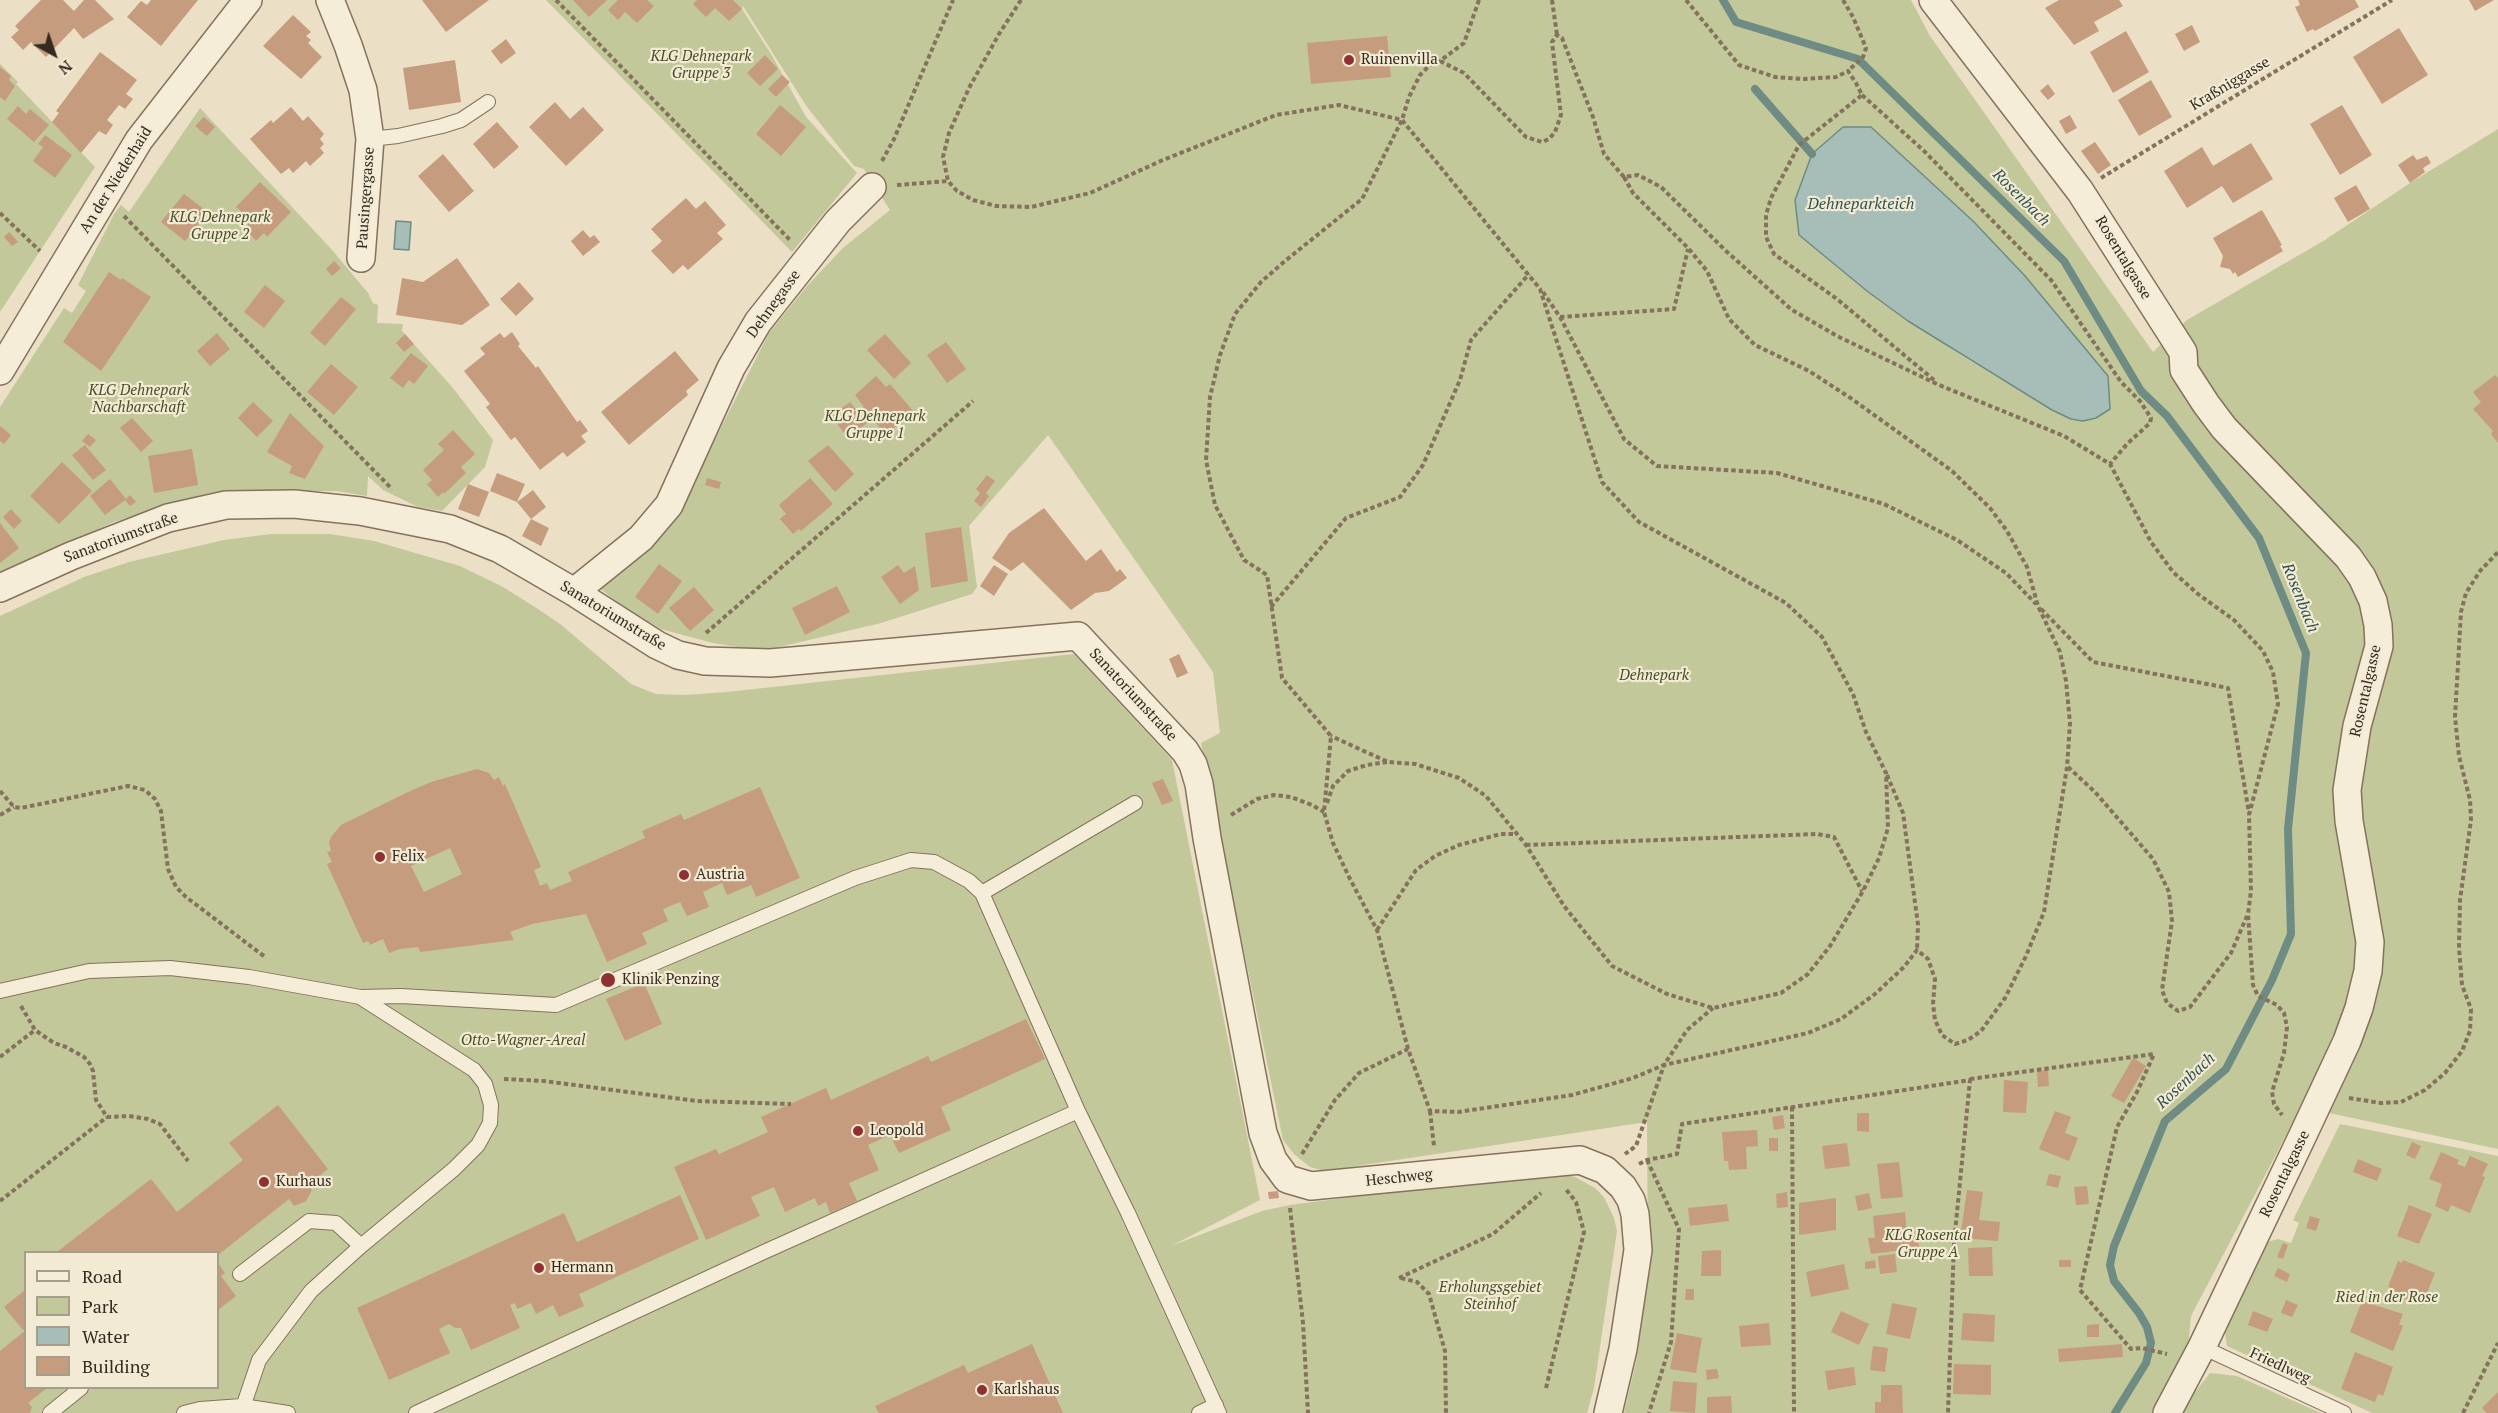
<!DOCTYPE html>
<meta charset="utf-8">
<style>
body{margin:0}
#map{position:relative;width:2498px;height:1413px;overflow:hidden;background:#ebdfc5;font-family:"PT Serif",serif}
canvas{display:block}
.legend{position:absolute;left:24px;top:1251px;width:195px;height:138px;box-sizing:border-box;background:#f3ead4;border:2px solid #a79d8c;margin:0;padding:8px 10px;list-style:none;font-size:18px;color:#352a1f}
.legend li{display:flex;align-items:center;gap:12px;height:30px}
.legend b{width:30px;border:2px solid #a79d8c}
.north{position:absolute;left:24px;top:24px;width:60px;height:60px;-webkit-text-stroke:4px #f3ead4;paint-order:stroke;rotate:140deg;font-size:16px;font-weight:700;line-height:24px;text-align:center;color:#352a1f}
.north::after{content:'';display:block;margin:auto;width:21px;height:27px;background:#352a1f;clip-path:polygon(50% 0,100% 100%,50% 72%,0 100%)}
</style>
<div id="map">
<canvas width="2498" height="1413"></canvas>
<ul class="legend">
<li><b style="height:8px;background:#f6edd8"></b>Road</li>
<li><b style="height:16px;background:#c2c89a"></b>Park</li>
<li><b style="height:16px;background:#a6beb7"></b>Water</li>
<li><b style="height:16px;background:#c69c7e"></b>Building</li>
</ul>
<div class="north">N</div>
</div>
<script>
const g = document.querySelector('canvas').getContext('2d');
g.lineJoin = 'round';
function fill(path, color) { g.fillStyle = color; g.fill(path, 'evenodd'); }
const shape = rows => new Path2D(rows.map(r => 'M' + r).join(''));
function trace(path, color, width, dash) { g.strokeStyle = color; g.lineWidth = width; g.lineCap = dash ? 'butt' : 'round'; g.setLineDash(dash || []); g.stroke(path); }
function label(font, color, halo, rows, align = 'center') {
  g.font = font + ' "PT Serif",serif'; g.lineWidth = 4.5; g.setLineDash([]); g.textBaseline = 'middle'; g.strokeStyle = halo; g.fillStyle = color; for (const [text, x, y, turn = 0] of rows) {
    g.save(); g.translate(x, y); g.rotate((+turn || 0) * Math.PI / 180); g.textAlign = isNaN(turn) ? turn : align; if (halo) g.strokeText(text, 0, 0); g.fillText(text, 0, 0); g.restore();
  }
}
const green = shape([
 [546,0,1911,0,1930,36,2153,352,2187,320,2325,240,2410,183,2498,129,2498,1149,2301,1107,2191,1316,2188,1348,2155,1413,1624,1413,1636,1362,1648,1273,1647,1122,1324,1171,1310,1167,1294,1154,1283,1140,1201,743,1220,733,1213,672,1048,435,969,526,977,587,972,594,881,623,762,651,713,643,661,629,620,605,601,589,640,554,676,516,769,333,807,286,843,248,890,210,864,169,854,166,807,107,743,6,742,9,771,54,806,117,857,173,792,252],
 [1871,127,1974,222,2025,276,2052,410,1962,356,1867,291],
 [0,64,18,82,16,84,95,167,0,312],
 [200,108,333,251,368,293,373,303,378,305,377,323,403,324,402,331,453,388,493,440,485,467,442,511,418,507,383,490,368,476,367,496,337,491,222,491,114,522,0,575,0,407,64,308,72,313,86,291,78,285,114,214,121,205,129,212],
 [271,534,330,534,374,541,460,566,503,587,538,609,560,624,631,684,656,694,686,695,727,692,1074,654,1172,760,1260,1200,1171,1246,1262,1211,1290,1205,1528,1174,1563,1173,1575,1177,1595,1188,1604,1197,1614,1218,1617,1231,1594,1388,1587,1413,0,1413,0,616,84,577,129,562,224,540],
 [26,1252,218,1252,218,1388,26,1388],
 [2340,1124,2498,1156,2498,1413,2372,1413,2227,1346,2224,1326,2260,1244,2278,1239,2291,1243,2299,1223,2293,1220],
 [2210,1373,2237,1376,2321,1413,2179,1413]
]);
const water = shape([
 [1843,127,1871,127,1974,222,2025,276,2108,376,2110,409,2096,418,2083,421,2071,419,2052,410,1908,321,1867,291,1799,235,1795,200,1812,154,1843,127],
 [396,221,411,222,409,250,394,249,396,221]
]);
const stream = shape([
 [1723,0,1736,22,1858,59,2064,261,2141,391,2167,416,2259,538,2306,653,2288,829,2291,934,2272,980,2226,1069,2165,1121,2114,1246,2110,1265,2114,1281,2139,1313,2147,1327,2151,1343,2146,1363,2115,1413],
 [1755,89,1812,154]
]);
const building = shape([
 [41,0,63,0,74,11,84,0,95,0,114,19,83,39,74,28,46,57,31,42,23,50,11,37,19,30,15,26],
 [151,0,198,0,161,46,127,17,141,1,147,5],
 [422,0,489,0,446,32],
 [573,0,607,0,589,17],
 [618,0,647,0,654,6,637,23,625,12,618,20,608,10],
 [697,0,733,0,742,9,729,21,715,8,706,17,693,4],
 [2059,0,2119,0,2123,6,2094,22,2099,31,2074,45,2045,8],
 [2298,0,2355,0,2359,7,2315,31,2313,29,2307,32,2295,7,2300,5],
 [2469,0,2494,0,2475,11],
 [293,15,311,32,306,36,311,40,308,43,322,57,301,79,263,46],
 [2192,25,2200,42,2184,51,2175,34],
 [2399,28,2428,75,2382,104,2353,57],
 [2126,31,2149,72,2113,93,2090,52],
 [1387,36,1391,77,1311,84,1307,43],
 [506,39,516,53,501,64,491,51],
 [100,52,137,80,126,94,133,99,125,109,119,105,107,120,113,125,106,135,99,131,81,153,52,122,59,113,56,111],
 [765,55,778,69,760,86,747,73],
 [455,60,461,102,409,110,403,68],
 [0,67,11,76,9,80,15,86,5,101,0,97],
 [782,75,790,82,776,97,768,89],
 [2151,80,2172,117,2139,136,2118,100],
 [2048,84,2055,94,2048,100,2040,91],
 [555,102,570,119,583,107,604,130,566,166,529,127],
 [780,105,806,127,781,156,756,134],
 [2342,105,2372,155,2340,175,2310,124],
 [18,106,26,114,30,109,49,125,34,142,7,119],
 [291,107,303,121,308,116,324,134,320,139,324,144,320,148,324,153,310,166,306,161,293,173,289,168,281,174,250,139,271,120,273,123],
 [2070,115,2077,128,2066,134,2059,121],
 [204,117,215,127,207,136,195,126],
 [497,122,519,147,494,169,473,144],
 [45,135,72,155,55,178,33,161,43,147,38,144],
 [2095,142,2111,165,2098,174,2081,151],
 [2251,143,2273,179,2233,203,2222,186,2187,208,2164,171,2202,147,2213,166],
 [443,154,474,191,449,212,418,176],
 [2413,155,2417,160,2427,156,2431,163,2423,168,2425,172,2410,183,2398,165],
 [260,182,291,212,267,237,264,233,256,241,247,231,249,219,236,207],
 [2356,185,2370,209,2348,222,2334,198],
 [184,194,208,212,185,241,161,222],
 [686,198,696,209,705,201,726,225,717,233,723,239,688,270,683,265,673,274,651,251,662,241,651,229],
 [2262,210,2282,245,2280,246,2283,251,2238,277,2235,272,2233,274,2230,269,2220,267,2223,256,2213,238],
 [583,230,590,238,594,235,600,242,583,256,571,241],
 [9,232,18,242,12,246,4,237],
 [457,258,490,305,462,325,396,315,402,278,423,282],
 [334,261,341,268,332,276,326,269],
 [109,272,121,280,122,278,151,297,101,371,63,342],
 [519,282,534,299,516,316,500,299],
 [265,285,285,301,264,328,244,312],
 [341,297,356,309,325,346,310,333],
 [512,332,520,344,518,346,536,368,538,366,577,422,580,420,588,431,581,436,586,442,567,457,563,452,540,470,515,437,511,440,486,407,490,404,464,371,485,354,480,348,500,333,504,338],
 [217,333,230,349,210,366,197,351],
 [405,334,414,344,404,352,396,343],
 [885,334,911,363,894,379,867,350],
 [946,342,966,369,947,383,927,355],
 [675,351,699,380,686,391,688,395,629,445,601,412],
 [411,353,428,366,414,384,409,380,403,388,390,378],
 [331,364,358,387,334,415,307,392],
 [2495,375,2498,378,2498,443,2491,434,2493,431,2473,409,2481,402,2473,392],
 [876,376,886,387,890,384,913,411,886,435,863,408,864,407,855,395],
 [253,402,273,421,257,437,238,418],
 [850,402,867,423,848,438,831,416],
 [290,413,324,446,305,479,289,473,292,466,267,452],
 [132,418,153,441,141,452,120,428],
 [0,426,11,435,4,444,0,441],
 [453,430,475,454,461,467,466,473,444,494,443,492,438,497,427,484,432,480,423,470,444,450,438,444],
 [88,434,96,440,90,447,82,441],
 [85,445,106,470,93,480,72,455],
 [828,445,854,474,835,492,808,461],
 [192,449,198,485,154,493,148,456],
 [62,462,92,491,59,524,30,496],
 [497,473,525,484,517,502,490,491],
 [987,475,995,481,986,493,989,496,981,507,974,501,980,493,976,489],
 [707,478,721,482,719,489,705,485],
 [810,478,833,504,801,531,799,529,793,534,780,519,786,514,779,505],
 [110,479,126,499,130,495,136,502,130,506,125,500,105,515,90,496],
 [468,484,489,492,479,517,458,509],
 [533,490,546,507,531,519,517,502],
 [1044,508,1086,561,1101,549,1117,572,1120,569,1127,578,1109,591,1095,593,1071,610,1023,562,1011,571,992,558,1009,533],
 [11,509,22,521,14,529,3,517],
 [531,519,549,528,541,546,522,536],
 [0,523,19,548,0,563],
 [961,527,968,581,931,588,925,533],
 [659,564,682,581,658,614,635,597],
 [898,565,904,573,915,566,919,590,900,604,881,577],
 [994,565,1008,574,994,596,980,586],
 [837,586,850,612,805,635,792,608],
 [694,587,714,610,690,631,669,608],
 [1179,654,1188,673,1177,678,1169,659],
 [477,769,489,773,494,780,499,777,503,786,505,784,541,867,534,870,540,886,547,883,550,890,572,881,568,872,645,838,642,831,681,814,684,820,760,787,800,878,756,897,751,885,727,895,722,883,703,892,709,907,687,916,680,902,663,909,668,921,642,933,647,944,607,962,586,914,532,924,510,932,514,940,420,952,418,947,400,949,389,953,383,939,370,945,368,941,363,943,327,864,332,862,327,852,331,851,329,842,331,837,341,825,408,792,431,782],
 [450,848,462,874,424,892,411,866],
 [1163,779,1173,801,1162,805,1152,783],
 [644,983,662,1024,625,1041,606,999],
 [1026,1019,1045,1059,941,1107,951,1130,899,1153,890,1135,868,1145,879,1170,849,1183,857,1201,830,1213,826,1202,818,1206,815,1198,785,1212,774,1187,751,1197,760,1216,706,1240,674,1167,716,1149,719,1154,768,1132,761,1117,826,1088,831,1100,928,1056,931,1062],
 [2133,1058,2146,1066,2124,1103,2111,1096],
 [2048,1070,2049,1086,2038,1087,2037,1071],
 [2004,1080,2028,1082,2026,1113,2003,1112],
 [278,1105,328,1169,308,1185,312,1190,306,1201,294,1206,289,1199,218,1255,218,1252,57,1252,151,1179,177,1212,243,1160,229,1143],
 [2055,1111,2071,1117,2065,1133,2078,1138,2069,1161,2039,1149],
 [1857,1113,1869,1113,1869,1132,1857,1131],
 [1783,1115,1785,1128,1774,1130,1772,1117],
 [1757,1130,1758,1146,1746,1147,1747,1169,1729,1170,1728,1161,1724,1161,1722,1132],
 [1769,1138,1778,1138,1778,1151,1769,1151],
 [2412,1142,2421,1146,2415,1159,2406,1155],
 [1847,1143,1850,1166,1825,1169,1822,1146],
 [2441,1152,2459,1160,2457,1164,2465,1167,2470,1156,2488,1164,2482,1176,2485,1177,2470,1213,2451,1205,2448,1212,2435,1206,2442,1184,2429,1179],
 [2358,1159,2382,1169,2377,1181,2353,1172],
 [1899,1162,1903,1197,1881,1199,1877,1164],
 [2049,1174,2061,1176,2058,1188,2046,1185],
 [2087,1186,2089,1204,2076,1205,2074,1187],
 [1967,1190,1983,1192,1979,1220,2000,1222,1998,1241,1960,1238],
 [1278,1191,1279,1198,1269,1199,1268,1192],
 [1787,1192,1788,1207,1777,1208,1776,1194],
 [1869,1193,1872,1208,1858,1211,1855,1196],
 [680,1195,699,1239,579,1294,584,1306,559,1317,553,1305,536,1314,531,1303,517,1309,515,1303,510,1305,520,1328,471,1350,461,1328,455,1328,449,1324,439,1329,450,1353,389,1380,357,1308,564,1213,577,1242],
 [1836,1198,1836,1230,1799,1235,1799,1203],
 [1727,1204,1729,1221,1690,1226,1688,1208],
 [2409,1205,2432,1214,2419,1244,2397,1236],
 [1905,1212,1907,1234,1918,1233,1919,1248,1871,1254,1868,1238,1875,1238,1873,1216],
 [2310,1216,2320,1219,2316,1231,2306,1228],
 [2283,1243,2288,1245,2283,1259,2277,1257],
 [1992,1247,1993,1276,1969,1276,1968,1248],
 [1721,1250,1721,1276,1701,1276,1702,1251],
 [1895,1254,1897,1272,1880,1274,1878,1256],
 [1875,1260,1876,1268,1865,1269,1865,1262],
 [2059,1260,2071,1260,2071,1267,2059,1267],
 [2403,1260,2435,1273,2422,1305,2391,1293,2392,1288,2388,1287,2398,1261,2402,1263],
 [218,1263,225,1273,221,1276,236,1296,218,1310],
 [1844,1264,1849,1289,1811,1297,1806,1272],
 [2278,1268,2290,1274,2287,1282,2274,1276],
 [26,1289,26,1328,23,1330,4,1307],
 [1686,1289,1694,1289,1694,1300,1685,1300],
 [2286,1300,2298,1305,2292,1317,2281,1313],
 [2362,1301,2403,1314,2399,1324,2403,1326,2393,1351,2350,1332],
 [1892,1303,1917,1308,1910,1339,1886,1334],
 [1841,1311,1869,1324,1859,1345,1831,1332],
 [2253,1311,2273,1319,2267,1332,2248,1325],
 [1963,1313,1995,1315,1994,1342,1961,1340],
 [1769,1323,1771,1345,1741,1347,1739,1326],
 [2099,1324,2099,1337,2087,1337,2087,1325],
 [26,1330,26,1388,47,1388,28,1403,32,1407,30,1413,0,1413,0,1351],
 [1677,1333,1702,1338,1696,1373,1670,1369],
 [1032,1344,1063,1413,879,1413,875,1406,964,1365,968,1373],
 [2122,1344,2123,1357,2059,1362,2058,1349],
 [1873,1346,1888,1348,1885,1372,1870,1370],
 [2355,1352,2393,1367,2383,1396,2378,1394,2375,1402,2341,1389],
 [1954,1364,1991,1365,1991,1395,1953,1394],
 [1854,1367,1856,1385,1828,1390,1825,1371],
 [1717,1369,1719,1378,1707,1380,1706,1370],
 [1673,1381,1697,1383,1695,1413,1670,1411],
 [1881,1385,1902,1385,1903,1413,1875,1413,1875,1402,1881,1402],
 [2498,1392,2498,1413,2487,1413,2482,1408],
 [1731,1396,1732,1413,1707,1413,1707,1397]
]);
const path = shape([
 [556,0,790,240],
 [1021,0,999,34,969,88,949,133,943,157,948,181,957,191,973,200,996,206,1031,207,1090,193,1163,160,1276,115,1339,105,1402,120,1540,289,1602,482,1639,522,1786,603,1822,637,1853,694,1866,732,1886,773,1888,828,1879,858,1863,891,1830,946,1808,974,1781,993,1713,1008,1667,994,1612,966,1564,906,1526,845,1486,796,1459,778,1415,764,1388,762,1331,736],
 [1479,0,1464,43,1440,61,1431,64,1420,75,1409,97,1402,120,1362,199,1285,261,1261,282,1235,314,1220,355,1210,397,1206,460,1215,505,1244,560,1267,575,1282,678,1331,736,1324,812,1333,843,1349,877,1377,930,1408,1049,1430,1111,1458,1112,1572,1095,1633,1078,1664,1065,1687,1030,1713,1008],
 [1552,0,1557,35],
 [1686,0,1739,65,1775,77,1804,79,1836,77,1848,71,1856,83,1862,95,1799,145,1771,198,1766,215,1766,237,1774,254,1837,299,1934,380],
 [1843,0,1853,17,1866,48,1863,57,1848,71],
 [1440,61,1464,73,1526,137,1542,142,1549,139,1555,132,1561,115,1552,42,1557,35,1562,38,1593,117,1604,154,1624,177,1638,175,1661,187,1725,250,1792,310,1837,336,1939,385,2064,436,2110,464,2151,542,2173,572,2198,594,2234,620,2263,651,2273,672,2278,704,2249,815,2251,891,2248,914,2253,985,2258,996,2277,1005,2284,1013,2287,1027,2284,1053,2272,1092,2274,1104,2282,1115],
 [1862,95,1923,150,2051,280,2121,382,2140,401,2151,418,2150,423,2127,444,2110,464],
 [882,161,894,139,953,0],
 [1624,177,1633,193,1688,248,1707,271,1729,319,1755,345,1809,371,1852,399,1952,471,1990,508,2007,531,2027,567,2038,606,2060,652,2066,681,2070,723,2067,767,2044,912,2026,956,2005,998,1981,1031,1968,1040,1955,1044,1942,1035,1935,1020,1933,1004,1935,979,1928,959,1917,950,1904,967,1875,994,1841,1019,1808,1033,1664,1065,1636,1146,1625,1154],
 [2101,178,2392,0],
 [897,185,948,181],
 [0,213,40,251],
 [124,216,392,489],
 [1543,292,1560,317,1624,439,1657,466,1777,473,1884,504,1957,540,2006,573,2036,604],
 [1560,317,1674,309,1688,249],
 [1271,607,1346,518,1400,497,1423,465,1460,380,1471,340,1529,274],
 [2041,609,2093,662,2228,688,2249,813],
 [706,633,973,401],
 [2068,767,2095,792,2153,859,2169,892,2172,921,2162,990,2167,1003,2178,1011,2190,1007,2231,953,2247,916],
 [1887,775,1903,813,1918,925,1917,950],
 [0,791,14,807,21,808,128,786,145,790,155,799,161,811,168,869,176,887,186,897,265,957],
 [1327,803,1333,786,1348,771,1367,765,1387,762],
 [0,815,14,807],
 [1231,815,1257,799,1274,795,1291,797,1312,805,1324,812],
 [1526,845,1817,834,1834,837,1862,891],
 [1377,930,1416,870,1435,856,1459,845,1501,834,1517,834],
 [21,1006,35,1030,54,1043,66,1047,84,1057,90,1064,93,1071,96,1100,107,1117,129,1116,148,1119,160,1124,188,1161],
 [0,1057,35,1030],
 [504,1079,544,1081,697,1101,791,1104],
 [1970,1079,2154,1054,2137,1092,2117,1127,2080,1290,2131,1349,2142,1348,2167,1354],
 [2349,1098,2381,1103,2401,1102,2425,1090,2445,1073,2462,1051,2470,1031,2471,1009,2462,985,2459,948,2460,900,2471,820,2470,800,2459,756,2455,717,2461,612,2466,593,2480,571,2498,552],
 [1792,1107,1794,1413],
 [1430,1111,1434,1146],
 [1302,1154,1335,1100,1359,1073,1408,1049],
 [1647,1160,1679,1229,1671,1342,1649,1413],
 [1639,1164,1647,1160,1677,1154,1682,1124,1970,1080,1954,1243,1948,1413],
 [0,1201,107,1117],
 [1290,1208,1303,1323,1308,1413],
 [1399,1278,1493,1234,1541,1193],
 [1401,1278,1417,1282,1429,1294,1445,1351,1446,1413],
 [1546,1388,1584,1232,1576,1202,1565,1188],
 [2463,1413,2498,1343]
]);
const lane = shape([
 [370,139,398,136,442,126,461,120,488,102],
 [982,893,1135,803],
 [0,991,89,971,170,968,249,977,360,997,401,996,556,1005,855,878,911,860,934,862,969,881,982,893,1078,1111,1128,1213,1219,1413],
 [240,1274,309,1221,336,1223,361,1246],
 [2202,1347,2344,1413],
 [50,1413,81,1388],
 [184,1413,200,1409,242,1406,288,1413],
 [241,1413,259,1360,311,1291,361,1246,454,1169,478,1145,490,1123,491,1105,485,1084,474,1070,360,997],
 [416,1413,766,1251,1078,1111],
 [1199,1413,1216,1405]
]);
const street = shape([
 [330,0,348,45,363,90,370,139,361,258],
 [1933,0,2080,191,2183,352,2184,370,2206,404,2224,428,2348,557,2362,577,2373,601,2378,625,2379,646,2357,726,2347,790,2349,821,2370,942,2368,971,2359,1008,2347,1041,2302,1137,2202,1347,2167,1413],
 [0,371,139,140,248,0],
 [0,588,71,556,168,518,226,505,294,504,360,511,450,529,500,549,574,592,657,645,678,655,705,661,770,663,1078,636,1185,751,1193,764,1199,784,1207,838,1263,1133,1273,1160,1287,1179,1311,1186,1580,1160,1605,1170,1623,1187,1631,1200,1635,1214,1638,1250,1623,1349,1608,1413],
 [574,592,641,538,669,505,731,368,758,322,838,221,872,187]
]);
const markers = [
 [1349,60,6,"#8f3132"],
 [380,857,6,"#8f3132"],
 [684,875,6,"#8f3132"],
 [608,980,8,"#8f3132"],
 [858,1131,6,"#8f3132"],
 [264,1182,6,"#8f3132"],
 [539,1268,6,"#8f3132"],
 [982,1390,6,"#8f3132"]
];
const parkNames = [
 ["KLG Dehnepark",701,57],
 ["Gruppe 3",701,74],
 ["KLG Dehnepark",220,218],
 ["Gruppe 2",220,235],
 ["KLG Dehnepark",139,391],
 ["Nachbarschaft",139,408],
 ["KLG Dehnepark",875,417],
 ["Gruppe 1",875,434],
 ["Dehnepark",1654,676],
 ["Otto-Wagner-Areal",523,1041],
 ["KLG Rosental",1928,1236],
 ["Gruppe A",1928,1253],
 ["Erholungsgebiet",1490,1288],
 ["Steinhof",1490,1305],
 ["Ried in der Rose",2387,1298]
];
const poiNames = [
 ["Ruinenvilla",1361,60],
 ["Felix",392,857],
 ["Austria",696,875],
 ["Klinik Penzing",622,980],
 ["Leopold",870,1131],
 ["Kurhaus",276,1182],
 ["Hermann",551,1268],
 ["Karlshaus",994,1390]
];
const streetNames = [
 ["Kraßniggasse",2230,84,-31],
 ["An der Niederhaid",116,180,-58],
 ["Pausingergasse",366,198,-86],
 ["Rosentalgasse",2123,258,59],
 ["Dehnegasse",774,304,-54],
 ["Sanatoriumstraße",121,538,-20],
 ["Sanatoriumstraße",613,616,31],
 ["Rosentalgasse",2366,691,-77],
 ["Sanatoriumstraße",1133,695,47],
 ["Rosentalgasse",2285,1174,-64],
 ["Heschweg",1399,1178,-6],
 ["Friedlweg",2280,1366,25]
];
const waterNames = [
 ["Rosenbach",2021,198,45],
 ["Dehneparkteich",1861,204],
 ["Rosenbach",2300,598,68],
 ["Rosenbach",2186,1081,-43]
];
fill(green, '#c2c89a');
fill(water, '#a6beb7');
trace(water, '#6e8c84', 1.5);
trace(stream, '#6e8c84', 8);
fill(building, '#c69c7e');
trace(lane, '#84725d', 16);
trace(street, '#84725d', 30);
trace(path, '#84725d', 4, [4.5, 3]);
trace(lane, '#f6edd8', 14);
trace(street, '#f6edd8', 27);
for (const [x, y, r, color] of markers) { const dot = new Path2D(); dot.arc(x, y, r, 0, 2 * Math.PI); g.fillStyle = color; g.fill(dot); trace(dot, '#f3ead4', 2); }
label('italic 15px', '#465027', '#f3ead4', parkNames);
label('15px', '#352a1f', '#f3ead4', poiNames, 'left');
label('15px', '#352a1f', '#f3ead4', streetNames);
label('italic 16px', '#305452', '#f3ead4', waterNames);
</script>
